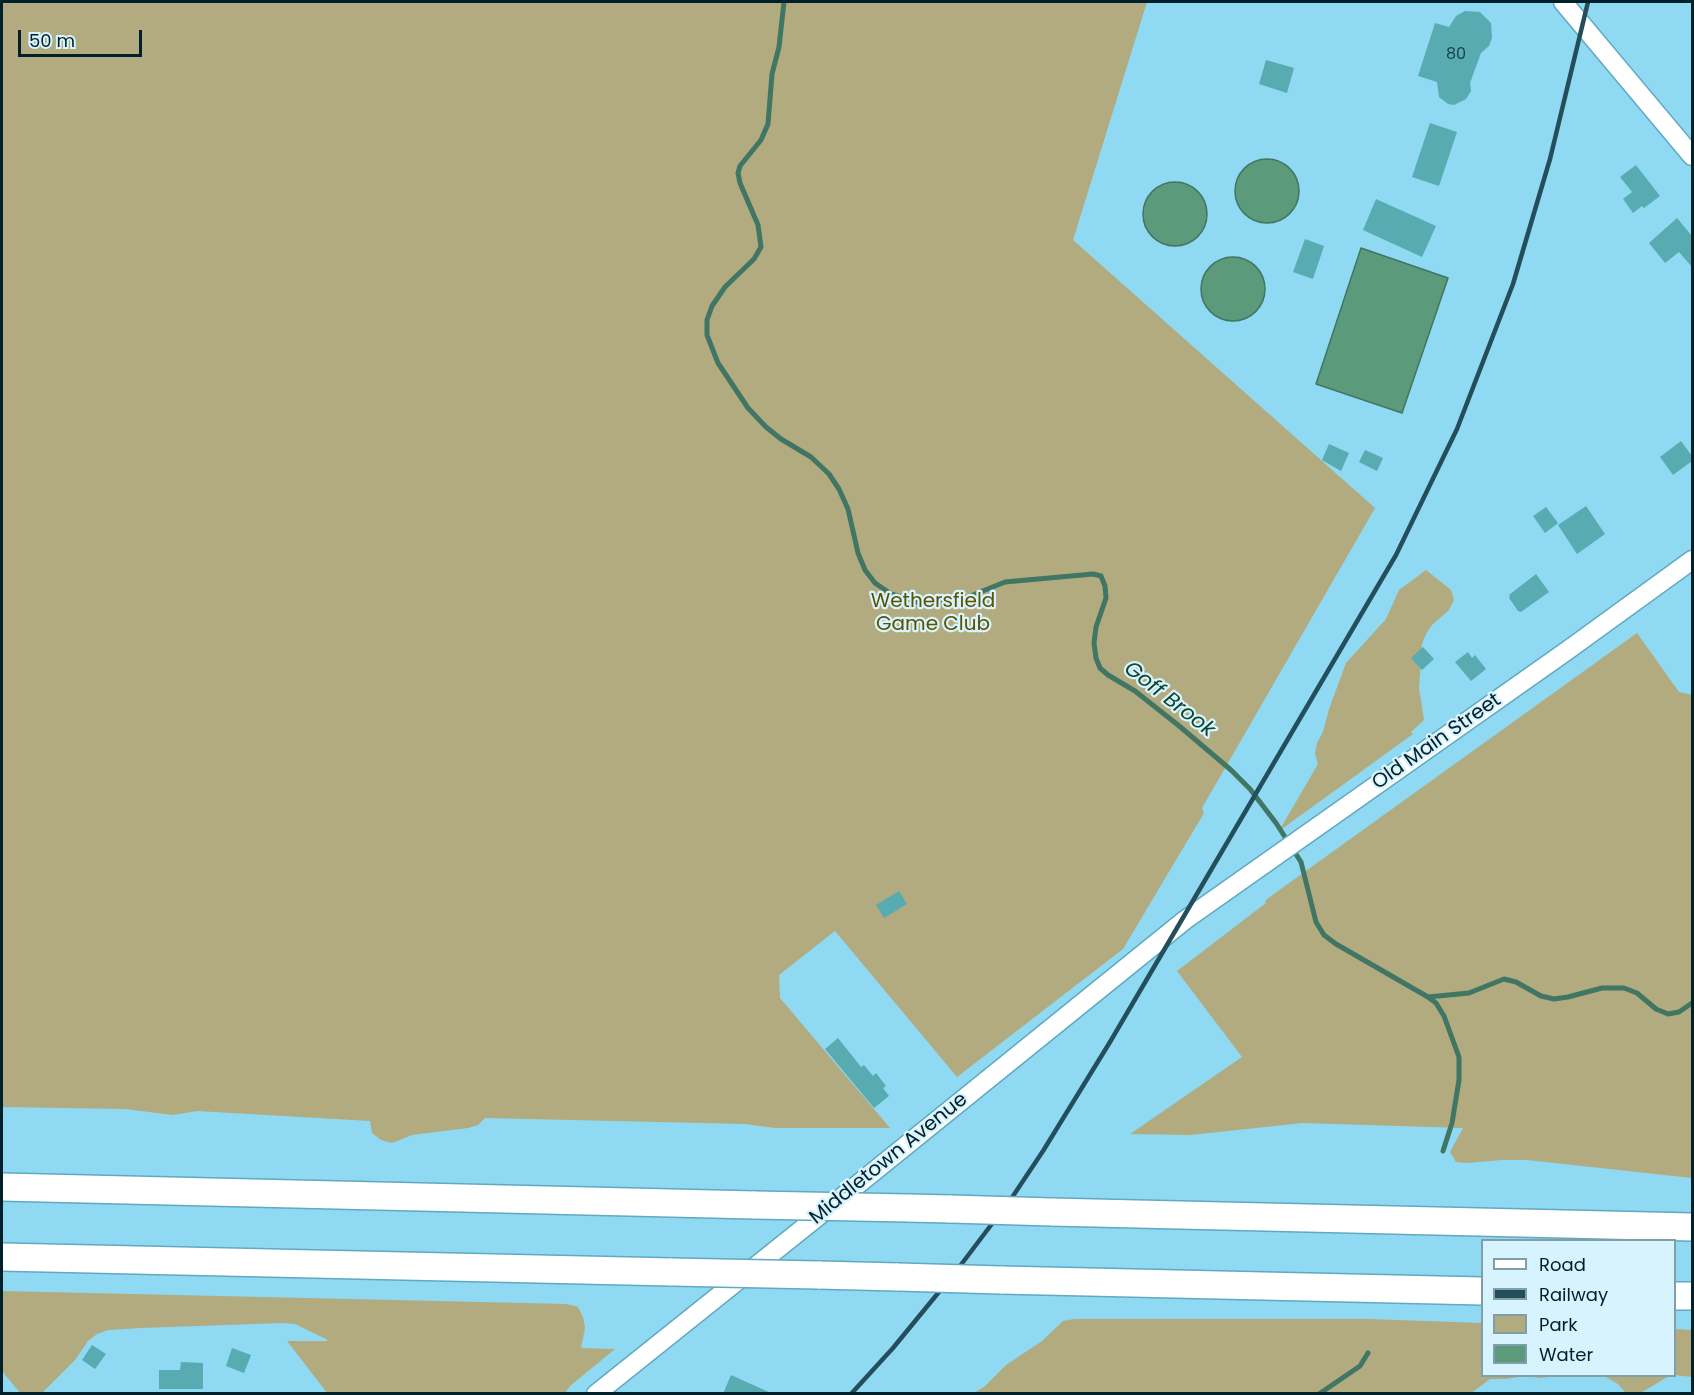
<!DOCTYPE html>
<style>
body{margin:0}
#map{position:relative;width:1694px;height:1395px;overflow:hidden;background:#8fd9f2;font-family:Poppins,sans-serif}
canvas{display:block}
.frame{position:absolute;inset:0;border:3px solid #01212a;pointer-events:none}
.legend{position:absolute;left:1481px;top:1239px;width:195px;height:138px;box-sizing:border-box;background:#d7f3fd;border:2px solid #819fa9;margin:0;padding:8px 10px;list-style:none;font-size:18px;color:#01212a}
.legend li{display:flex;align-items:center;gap:12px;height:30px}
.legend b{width:30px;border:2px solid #819fa9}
.scale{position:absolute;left:18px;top:30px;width:124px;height:27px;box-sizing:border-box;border:3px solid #01212a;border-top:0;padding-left:8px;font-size:18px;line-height:21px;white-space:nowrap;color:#01212a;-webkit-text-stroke:4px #d7f3fd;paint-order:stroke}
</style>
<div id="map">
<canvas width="1694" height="1395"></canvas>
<div class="frame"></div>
<ul class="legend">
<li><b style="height:8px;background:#fff"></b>Road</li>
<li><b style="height:8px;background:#244e5b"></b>Railway</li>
<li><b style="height:16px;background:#b1ab7f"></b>Park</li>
<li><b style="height:16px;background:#5b9b7b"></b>Water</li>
</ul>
<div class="scale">50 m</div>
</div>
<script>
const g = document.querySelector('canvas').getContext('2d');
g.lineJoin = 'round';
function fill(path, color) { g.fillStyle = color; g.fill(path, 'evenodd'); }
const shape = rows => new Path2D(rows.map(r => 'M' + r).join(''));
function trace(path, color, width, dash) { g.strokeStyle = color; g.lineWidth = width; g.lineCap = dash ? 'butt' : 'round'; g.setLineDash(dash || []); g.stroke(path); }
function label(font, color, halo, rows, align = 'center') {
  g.font = font + ' Poppins,sans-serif'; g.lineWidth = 4.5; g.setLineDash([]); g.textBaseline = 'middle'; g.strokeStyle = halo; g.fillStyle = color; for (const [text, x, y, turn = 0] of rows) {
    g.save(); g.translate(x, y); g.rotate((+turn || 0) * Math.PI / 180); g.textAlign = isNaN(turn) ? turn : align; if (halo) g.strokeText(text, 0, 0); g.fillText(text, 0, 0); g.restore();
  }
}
const green = shape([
 [2,2,1147,2,1073,240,1375,508,1202,808,1204,813,1123,949,957,1077,835,931,779,975,780,998,890,1128,775,1128,745,1124,485,1118,478,1125,468,1128,412,1135,392,1143,381,1140,372,1133,370,1121,197,1111,173,1115,125,1109,2,1107],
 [1426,570,1451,590,1454,600,1449,610,1432,625,1426,634,1422,644,1419,688,1424,720,1411,732,1413,734,1279,831,1318,764,1315,754,1317,743,1323,732,1329,709,1346,663,1386,619,1399,590],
 [1637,633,1679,692,1692,695,1692,1178,1527,1160,1502,1160,1467,1163,1456,1162,1450,1152,1463,1128,1303,1123,1190,1135,1130,1134,1242,1057,1177,971,1266,903,1265,901,1271,896],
 [2,1291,567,1304,578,1307,583,1317,585,1328,581,1348,615,1349,570,1386,565,1393,328,1394,287,1341,328,1341,326,1339,295,1324,283,1323,141,1328,108,1330,97,1334,88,1341,75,1360,42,1393,20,1393,2,1371],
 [1074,1319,1369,1319,1482,1323,1482,1376,1554,1376,1541,1378,1524,1376,1507,1379,1490,1379,1470,1394,974,1393,985,1386,1006,1365,1042,1341,1063,1321],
 [1675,1329,1692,1330,1692,1377,1675,1375],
 [1604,1376,1669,1376,1639,1394,1625,1392,1618,1384]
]);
const water = shape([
 '1235 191a32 32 0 1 1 64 0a32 32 0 1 1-64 0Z',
 '1143 214a32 32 0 1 1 64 0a32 32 0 1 1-64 0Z',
 [1361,248,1448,278,1402,413,1316,384,1361,248],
 '1201 289a32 32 0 1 1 64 0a32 32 0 1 1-64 0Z'
]);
const stream = shape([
 [784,2,779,47,772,74,768,124,761,140,740,166,738,173,740,183,758,225,761,247,754,259,725,287,712,306,707,320,707,335,718,363,748,408,766,427,781,439,811,457,829,474,839,489,848,509,858,553,865,570,875,583,891,594,918,602,942,603,963,599,1005,582,1093,574,1101,576,1105,586,1106,598,1096,627,1094,643,1096,658,1100,668,1108,675,1135,691,1178,725,1231,770,1250,789,1276,823,1301,862,1316,922,1324,935,1336,944,1428,997,1436,1003,1444,1016,1459,1057,1459,1080,1452,1123,1443,1151],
 [1428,997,1469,993,1504,979,1516,982,1541,996,1554,999,1568,997,1602,988,1624,988,1637,993,1656,1009,1668,1014,1679,1012,1692,1003],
 [1319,1394,1360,1366,1368,1353]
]);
const building = shape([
 [1465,11,1480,12,1491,23,1492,38,1489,46,1481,53,1470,83,1471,91,1466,99,1454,105,1448,104,1439,97,1437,82,1418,76,1435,23,1449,27,1456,16],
 [1266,60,1294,68,1287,93,1259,84],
 [1430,123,1457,132,1439,186,1412,177],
 [1636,165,1660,196,1644,208,1642,206,1633,213,1623,199,1632,192,1620,177],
 [1376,199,1436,226,1422,257,1363,230],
 [1677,218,1692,236,1692,267,1679,252,1665,263,1649,243],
 [1305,239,1324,246,1313,279,1293,272],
 [1681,441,1692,456,1692,461,1673,475,1660,457],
 [1329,444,1349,453,1341,471,1322,460],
 [1365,450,1383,458,1377,471,1359,462],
 [1586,506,1605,534,1577,554,1558,525],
 [1546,507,1558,523,1545,533,1533,516],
 [1536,574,1549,592,1521,612,1518,611,1509,598,1510,597,1509,595],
 [1423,647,1434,659,1422,670,1411,658],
 [1468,652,1472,658,1475,655,1486,669,1471,681,1455,662],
 [899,891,907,904,884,918,876,905],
 [838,1038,861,1067,864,1065,873,1076,876,1073,886,1086,883,1088,889,1096,874,1108,825,1049],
 [92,1345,106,1354,95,1369,82,1360],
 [232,1348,251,1355,244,1373,226,1366],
 [181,1362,203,1363,203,1389,159,1389,159,1370,180,1370],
 [731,1375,773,1394,723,1394]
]);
const minor = shape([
 [1563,2,1692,156],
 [596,1394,846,1194,1185,920,1568,650,1692,560]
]);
const highway = shape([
 [2,1187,755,1205],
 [908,1208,951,1209],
 [1052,1212,1692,1227],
 [2,1257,672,1272],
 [818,1275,898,1277],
 [1001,1280,1482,1291],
 [1674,1296,1692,1296]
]);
const rail = shape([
 [851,1394,893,1348,957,1270,1013,1196,1043,1151,1110,1042,1396,555,1457,429,1513,284,1550,159,1588,2]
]);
const highwayBridge = shape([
 [755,1205,908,1208],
 [951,1209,1052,1212],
 [672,1272,818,1275],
 [898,1277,1001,1280]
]);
const numberNames = [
 ["80",1456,55]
];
const parkNames = [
 ["Wethersfield",933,602],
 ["Game Club",933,625]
];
const streetNames = [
 ["Old Main Street",1437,742,-35],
 ["Middletown Avenue",889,1159,-39]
];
const waterNames = [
 ["Goff Brook",1169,700,38]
];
fill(green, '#b1ab7f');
fill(water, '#5b9b7b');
trace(water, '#407663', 1.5);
trace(stream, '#407663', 5);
fill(building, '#58abb1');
trace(minor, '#60a9c1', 21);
trace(highway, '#60a9c1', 30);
trace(minor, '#fff', 18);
trace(highway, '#fff', 27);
trace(rail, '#244e5b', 4.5);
trace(highwayBridge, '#60a9c1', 30, []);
trace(highwayBridge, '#fff', 27);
label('16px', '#17444c', null, numberNames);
label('20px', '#5b5100', '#d7f3fd', parkNames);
label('20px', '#01212a', '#d7f3fd', streetNames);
label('italic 21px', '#0f442e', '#d7f3fd', waterNames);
</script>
